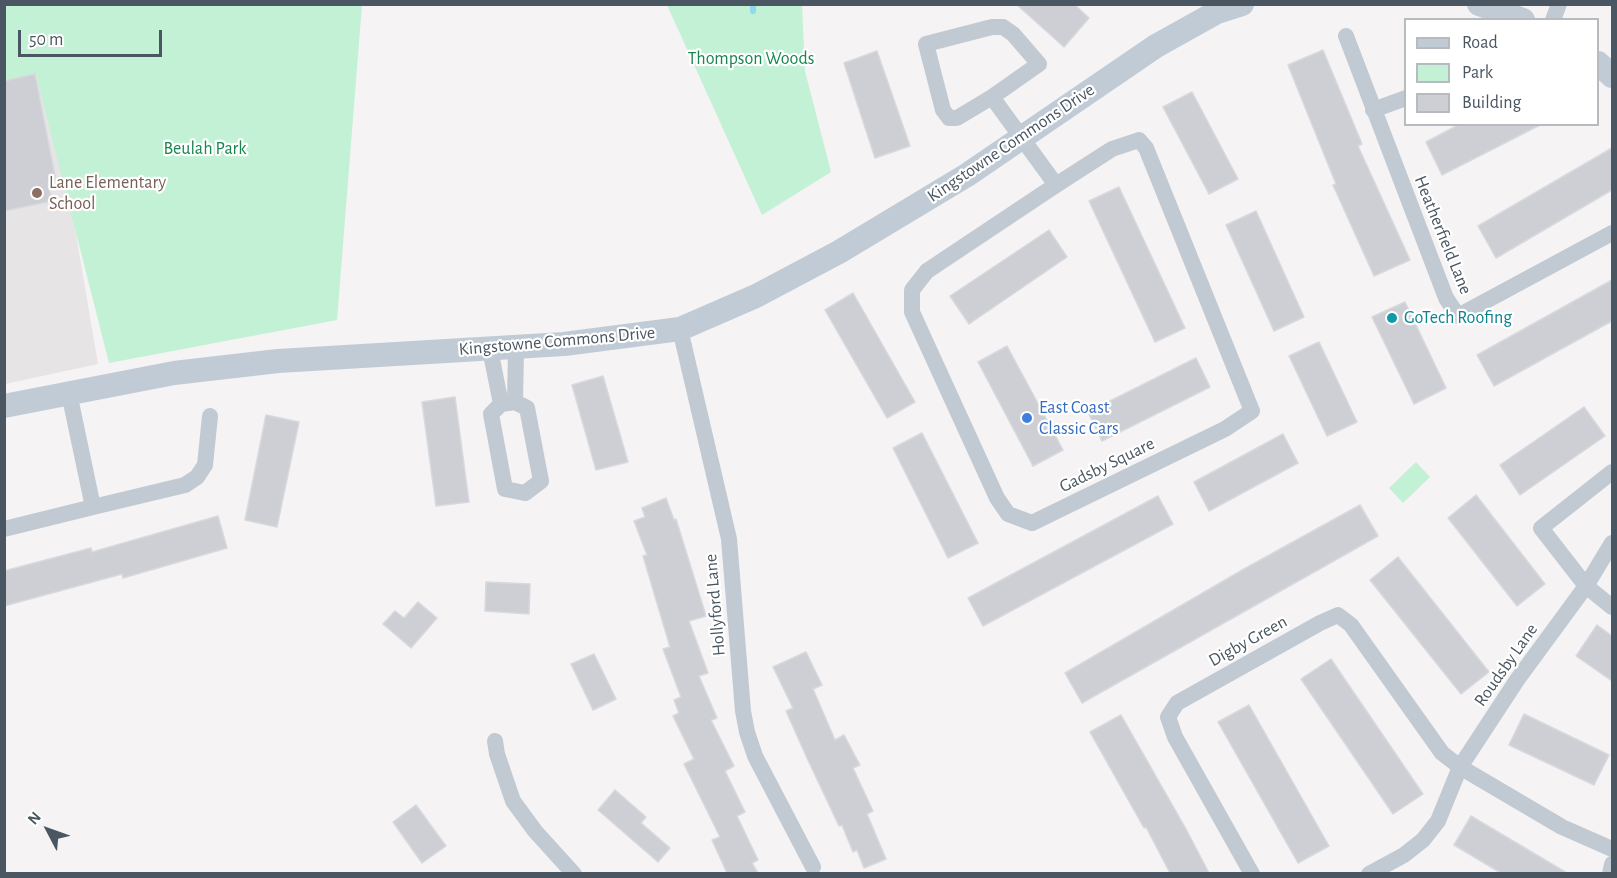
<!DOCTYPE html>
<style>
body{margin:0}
#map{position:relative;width:1617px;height:878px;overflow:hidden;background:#f5f3f3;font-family:"Alegreya Sans",sans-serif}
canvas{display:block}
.frame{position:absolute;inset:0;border:6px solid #4a5661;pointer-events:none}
.legend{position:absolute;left:1404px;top:18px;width:195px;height:108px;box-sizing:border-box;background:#fff;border:2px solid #b7bbc0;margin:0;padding:8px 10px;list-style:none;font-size:18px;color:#4a5661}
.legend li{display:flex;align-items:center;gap:12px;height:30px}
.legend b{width:30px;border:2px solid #b7bbc0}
.north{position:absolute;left:18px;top:800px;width:60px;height:60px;-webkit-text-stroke:4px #fff;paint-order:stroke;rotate:311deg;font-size:16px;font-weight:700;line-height:24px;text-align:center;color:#4a5661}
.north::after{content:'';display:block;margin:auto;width:21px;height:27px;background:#4a5661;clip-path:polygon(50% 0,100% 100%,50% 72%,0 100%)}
.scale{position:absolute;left:18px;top:30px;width:144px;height:27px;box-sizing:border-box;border:3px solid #4a5661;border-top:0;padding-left:8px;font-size:18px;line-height:21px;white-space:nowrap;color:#4a5661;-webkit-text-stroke:4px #fff;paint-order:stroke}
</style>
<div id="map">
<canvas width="1617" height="878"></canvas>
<div class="frame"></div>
<ul class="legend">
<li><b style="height:8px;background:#c1cbd6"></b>Road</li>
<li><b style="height:16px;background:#c3f1d5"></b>Park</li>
<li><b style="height:16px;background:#cdcfd5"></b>Building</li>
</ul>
<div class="north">N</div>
<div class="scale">50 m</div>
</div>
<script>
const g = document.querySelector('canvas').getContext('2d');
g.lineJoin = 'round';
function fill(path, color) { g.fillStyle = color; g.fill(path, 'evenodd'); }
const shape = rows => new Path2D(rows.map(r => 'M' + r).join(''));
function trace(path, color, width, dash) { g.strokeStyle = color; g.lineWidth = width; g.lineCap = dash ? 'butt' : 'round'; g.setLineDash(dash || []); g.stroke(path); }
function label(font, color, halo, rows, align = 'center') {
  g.font = font + ' "Alegreya Sans",sans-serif'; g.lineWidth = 4.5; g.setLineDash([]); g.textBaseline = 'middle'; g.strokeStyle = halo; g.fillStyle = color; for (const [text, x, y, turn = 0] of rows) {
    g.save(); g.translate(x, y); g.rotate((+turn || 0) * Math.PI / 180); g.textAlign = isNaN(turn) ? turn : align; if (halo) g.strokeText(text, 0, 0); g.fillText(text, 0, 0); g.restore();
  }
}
const education = shape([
 [35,74,58,128,98,364,5,384,5,81]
]);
const green = shape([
 [5,5,362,5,337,320,109,363,36,75,5,81],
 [667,5,802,5,805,71,831,172,762,215],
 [1416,462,1430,477,1403,503,1389,488]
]);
const stream = shape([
 [753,11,753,4]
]);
const building = shape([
 [1016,4,1074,4,1089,18,1064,47,1016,4],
 [1323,50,1362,144,1358,146,1410,260,1374,276,1333,185,1336,184,1288,65,1323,50],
 [877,51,910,146,875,158,844,63,877,51],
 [35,74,56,181,48,183,52,201,4,211,4,81,35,74],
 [1192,92,1238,179,1209,194,1163,107,1192,92],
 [1460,124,1542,124,1442,175,1426,142,1460,124],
 [1612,148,1612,190,1496,258,1478,226,1612,148],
 [1119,187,1185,328,1155,342,1089,201,1119,187],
 [1256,211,1304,317,1274,331,1226,225,1256,211],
 [1049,230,1067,257,969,324,950,296,1049,230],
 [1612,280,1612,321,1494,386,1477,355,1612,280],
 [853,293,915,402,887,418,825,310,853,293],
 [1405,302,1446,388,1414,404,1372,317,1405,302],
 [1319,342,1357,422,1327,436,1289,356,1319,342],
 [1007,346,1063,450,1033,466,978,362,1007,346],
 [1196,358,1210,387,1102,441,1088,412,1196,358],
 [603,376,628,462,596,470,572,385,603,376],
 [455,397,469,502,436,506,422,402,455,397],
 [1584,407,1605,436,1520,495,1500,465,1584,407],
 [266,415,299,422,277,527,245,520,266,415],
 [922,433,978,543,948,558,893,448,922,433],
 [1283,434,1298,463,1209,511,1194,482,1283,434],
 [1476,495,1545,584,1517,606,1448,518,1476,495],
 [1158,496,1173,524,983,626,968,598,1158,496],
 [666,498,674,520,676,519,706,616,689,621,708,673,699,676,717,718,711,720,734,766,725,771,745,812,737,816,758,860,752,863,758,873,727,873,712,840,720,837,684,764,694,759,673,716,679,713,674,700,681,697,663,649,670,647,643,556,647,555,634,521,645,517,642,508,666,498],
 [1360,505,1378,536,1082,703,1065,673,1244,569,1360,505],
 [218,516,227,548,123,578,122,574,4,606,4,571,91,548,92,552,218,516],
 [1398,557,1489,672,1461,694,1370,580,1398,557],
 [486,582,530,584,529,614,485,611,486,582],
 [418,602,437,618,411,648,383,624,395,611,404,618,418,602],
 [1597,625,1612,636,1612,681,1576,656,1597,625],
 [806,652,822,685,813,689,835,740,844,735,860,765,853,768,873,811,867,814,886,859,864,868,857,850,853,852,842,825,839,826,807,758,786,711,793,708,773,667,806,652],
 [594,654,616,699,593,710,571,664,594,654],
 [1331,659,1423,794,1393,814,1301,679,1331,659],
 [1249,705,1329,846,1298,863,1218,722,1249,705],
 [1524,714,1609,755,1594,785,1509,745,1524,714],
 [1121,715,1186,829,1209,873,1170,873,1146,827,1144,828,1090,732,1121,715],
 [615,790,646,817,641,823,670,848,658,862,598,810,615,790],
 [416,805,446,846,422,863,393,822,416,805],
 [1471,816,1567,873,1501,873,1454,845,1471,816]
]);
const street = shape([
 [1553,20,1559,4],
 [992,27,1003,27,1013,34,1039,64,992,97,957,118,949,118,943,110,926,44,992,27],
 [1346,36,1446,298,1458,316,1612,233],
 [992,97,1056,185],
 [1373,110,1406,98],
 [1139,140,1146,148,1252,411,1225,429,1032,523,1008,514,997,498,912,312,912,290,927,271,1056,185,1112,149,1139,140],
 [680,329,729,539,743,711,747,732,755,756,813,867],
 [490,349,501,404],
 [515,402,527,408,541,481,525,493,505,489,491,414,501,404,515,402],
 [515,402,516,348],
 [1612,472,1541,528,1586,586,1612,607],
 [93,507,185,485,197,477,205,465,210,416],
 [4,529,93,507,69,393],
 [1612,543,1586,586,1517,680,1460,767,1562,827,1612,849],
 [495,741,497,754,513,801,535,831,574,874],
 [1252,874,1175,737,1168,717,1177,703,1320,623,1338,615,1351,625,1442,753,1460,767,1438,821,1423,840,1404,855,1369,874],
 [1610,874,1612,864]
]);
const secondary = shape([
 [1479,4,1523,20],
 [1598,63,1612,76],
 [4,406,174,373,278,361,564,344,680,329,756,296,839,252,967,175,1156,46,1217,12,1242,4]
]);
const markers = [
 [37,193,6,"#8d6e63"],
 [1392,318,6,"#0f9aa8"],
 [1027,418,6,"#3f7fe0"]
];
const parkNames = [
 ["Thompson Woods",751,59],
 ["Beulah Park",205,149]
];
const streetNames = [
 ["Kingstowne Commons Drive",1011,143,-34],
 ["Heatherfield Lane",1443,235,68],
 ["Kingstowne Commons Drive",557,341,-5],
 ["Gadsby Square",1107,465,-26],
 ["Hollyford Lane",715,605,-95],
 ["Digby Green",1248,641,-29],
 ["Roudsby Lane",1506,665,-55]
];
const educationNames = [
 ["Lane Elementary",49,183],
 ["School",49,204]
];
const cultureNames = [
 ["GoTech Roofing",1404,318]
];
const shopNames = [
 ["East Coast",1039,408],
 ["Classic Cars",1039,429]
];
fill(education, '#e6e4e5');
fill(green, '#c3f1d5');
trace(stream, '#90daee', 6);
fill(building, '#cdcfd5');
trace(building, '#d7d9de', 1.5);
trace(street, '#c1cad2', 16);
trace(secondary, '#c1cbd6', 24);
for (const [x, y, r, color] of markers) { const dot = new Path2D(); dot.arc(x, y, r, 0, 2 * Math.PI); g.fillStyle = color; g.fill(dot); trace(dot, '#fff', 2); }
label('18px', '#17864f', '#fff', parkNames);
label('18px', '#4a5661', '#fff', streetNames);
label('18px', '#785e54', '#fff', educationNames, 'left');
label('18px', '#0d838f', '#fff', cultureNames, 'left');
label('18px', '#366cbe', '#fff', shopNames, 'left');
</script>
